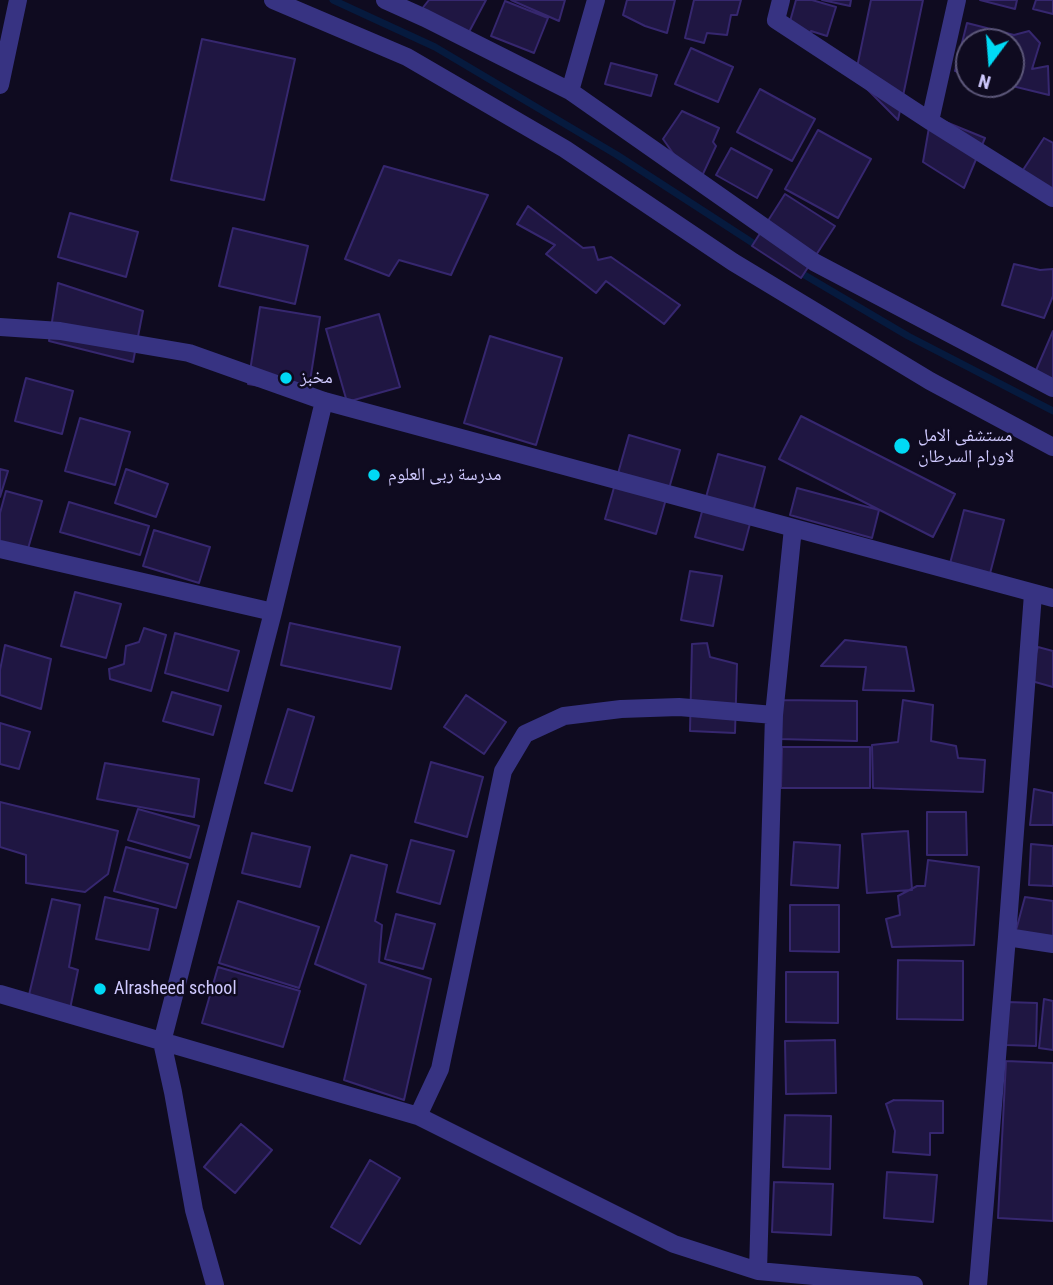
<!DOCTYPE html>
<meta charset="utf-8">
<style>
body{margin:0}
#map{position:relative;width:1053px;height:1285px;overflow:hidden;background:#0f0b20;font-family:"Roboto Condensed",sans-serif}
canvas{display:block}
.north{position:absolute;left:955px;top:28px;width:70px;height:70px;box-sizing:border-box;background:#0f0b20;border:2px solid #5c5779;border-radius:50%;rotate:196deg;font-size:19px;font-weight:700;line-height:28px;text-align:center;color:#d0caff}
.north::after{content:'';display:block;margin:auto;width:24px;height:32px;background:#00daf5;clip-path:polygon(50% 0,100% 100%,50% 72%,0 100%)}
</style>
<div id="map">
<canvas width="1053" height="1285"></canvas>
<div class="north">N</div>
</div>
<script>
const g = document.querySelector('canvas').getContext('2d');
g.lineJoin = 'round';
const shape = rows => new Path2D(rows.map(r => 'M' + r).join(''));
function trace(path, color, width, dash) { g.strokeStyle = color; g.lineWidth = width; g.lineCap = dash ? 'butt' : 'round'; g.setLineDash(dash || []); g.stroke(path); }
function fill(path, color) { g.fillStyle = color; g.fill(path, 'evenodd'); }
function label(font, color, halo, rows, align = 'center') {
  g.font = font + ' "Roboto Condensed","Noto Naskh Arabic",sans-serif'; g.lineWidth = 5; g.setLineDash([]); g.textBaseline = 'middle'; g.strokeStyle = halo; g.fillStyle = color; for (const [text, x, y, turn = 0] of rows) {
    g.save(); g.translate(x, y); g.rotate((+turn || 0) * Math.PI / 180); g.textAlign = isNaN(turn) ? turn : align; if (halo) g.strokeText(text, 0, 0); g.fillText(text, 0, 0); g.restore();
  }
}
const stream = shape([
 [333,0,435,47,617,155,759,247],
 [796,270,908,336,1053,411]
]);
const building = shape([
 [429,0,486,0,468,34,421,10,429,0],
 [511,0,565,0,559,21,511,0],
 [627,0,675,0,667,33,645,26,623,15,627,0],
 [694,0,741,0,737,15,731,15,727,35,707,33,704,43,685,38,694,0],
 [796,0,812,0,836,7,827,36,811,31,807,39,789,25,796,0],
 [822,0,851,0,850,6,822,0],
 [871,0,923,0,898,120,855,77,871,0],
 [980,0,1017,0,1015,9,980,0],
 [1036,0,1053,0,1053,14,1033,9,1036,0],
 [505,1,548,18,534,53,491,36,505,1],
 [967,23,1014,35,1029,31,1040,43,1032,69,1048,66,1049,95,1004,84,1011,84,1011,42,969,42,969,75,955,71,967,23],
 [202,39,295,59,264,200,171,180,202,39],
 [691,48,733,67,718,102,675,84,691,48],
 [611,63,657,75,651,96,605,84,611,63],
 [760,89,815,119,792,161,737,132,760,89],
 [682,111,719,128,713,142,716,146,702,176,677,159,663,139,682,111],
 [931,116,985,138,964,188,923,162,931,116],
 [818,130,871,159,838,218,785,189,818,130],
 [1044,138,1053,143,1053,195,1021,173,1044,138],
 [731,148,772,170,757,198,716,175,731,148],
 [384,166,488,195,451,275,399,260,389,276,345,259,384,166],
 [785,194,835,226,801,278,752,246,785,194],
 [528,206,583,248,594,247,598,260,611,257,680,305,664,324,606,281,596,293,546,254,555,245,517,224,528,206],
 [70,213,138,232,126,277,58,257,70,213],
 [233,228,308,246,295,304,219,286,233,228],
 [1014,264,1040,270,1053,269,1053,296,1044,318,1002,305,1014,264],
 [58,283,143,311,133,362,49,341,58,283],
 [260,307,320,317,308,394,248,384,260,307],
 [379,314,400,387,347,402,326,329,379,314],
 [1053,331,1053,384,1034,375,1053,331],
 [490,336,562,358,536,445,464,423,490,336],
 [26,378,73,391,62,434,15,421,26,378],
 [801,416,955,494,933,537,779,459,801,416],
 [80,418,130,432,115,485,65,471,80,418],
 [629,435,680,450,656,534,605,519,629,435],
 [718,454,765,467,743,550,695,537,718,454],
 [0,469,8,471,0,497,0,469],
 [126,469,168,484,156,517,115,503,126,469],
 [797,488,879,510,872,538,790,515,797,488],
 [6,491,42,501,27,552,0,544,0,513,6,491],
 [69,502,149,526,140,555,60,532,69,502],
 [964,510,1004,520,987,585,947,575,964,510],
 [154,530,210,547,199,583,143,566,154,530],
 [690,571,722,576,713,626,681,620,690,571],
 [75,592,121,604,106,658,61,646,75,592],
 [290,623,400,647,391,689,281,665,290,623],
 [144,628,166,635,151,691,110,679,109,669,124,664,126,646,139,642,144,628],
 [175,633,239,651,228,691,165,673,175,633],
 [845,640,906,647,914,691,863,690,866,667,821,666,845,640],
 [707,643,710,657,737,664,735,733,690,731,692,644,707,643],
 [5,645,51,659,41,709,0,695,0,670,5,645],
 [1038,647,1053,651,1053,687,1028,680,1038,647],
 [172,692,221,706,213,735,163,721,172,692],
 [466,695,506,722,484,754,444,727,466,695],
 [780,700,857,701,857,741,779,739,780,700],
 [903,700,933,705,931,741,956,746,958,758,985,760,983,792,873,788,872,745,898,742,903,700],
 [288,709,314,717,292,791,265,783,288,709],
 [0,723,30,732,19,769,0,764,0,723],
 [782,747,870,747,870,788,781,788,782,747],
 [431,762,483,777,467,837,415,822,431,762],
 [105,763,199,779,194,817,97,799,105,763],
 [1034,789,1053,793,1053,825,1030,825,1034,789],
 [0,802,118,831,108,874,85,892,26,883,26,855,0,847,0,802],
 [138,809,199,826,190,858,128,840,138,809],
 [927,812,966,812,967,855,927,855,927,812],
 [908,831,912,890,867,893,862,834,908,831],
 [252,833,310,847,300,887,242,873,252,833],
 [411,840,454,851,440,904,397,892,411,840],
 [794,842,840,845,838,888,791,885,794,842],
 [1031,844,1053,846,1053,886,1029,885,1031,844],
 [126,847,188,864,176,908,114,891,126,847],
 [351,855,387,865,375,921,382,925,379,962,431,979,404,1100,344,1080,366,985,315,964,351,855],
 [928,860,979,867,974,945,892,947,886,919,900,915,898,896,917,886,925,886,928,860],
 [105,897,158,909,149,950,96,939,105,897],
 [1025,897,1053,901,1053,940,1015,934,1025,897],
 [52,899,80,905,69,967,78,970,70,1009,28,999,52,899],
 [238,901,319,927,299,988,219,963,238,901],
 [790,905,839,905,839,952,790,951,790,905],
 [396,914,435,924,423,969,385,959,396,914],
 [898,960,963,961,963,1020,897,1019,898,960],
 [218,967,300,991,283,1047,202,1023,218,967],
 [786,972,838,972,838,1023,786,1022,786,972],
 [1044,999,1053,1001,1053,1050,1039,1048,1044,999],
 [1007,1002,1037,1003,1036,1046,1006,1045,1007,1002],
 [835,1040,836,1093,786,1094,785,1041,835,1040],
 [1006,1061,1053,1063,1053,1221,998,1218,1006,1061],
 [894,1100,943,1101,943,1133,930,1133,930,1155,893,1152,895,1131,886,1104,894,1100],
 [785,1115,831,1116,830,1169,783,1167,785,1115],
 [241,1124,272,1150,235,1193,204,1167,241,1124],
 [370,1160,400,1178,360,1244,331,1227,370,1160],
 [887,1172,937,1175,933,1222,884,1218,887,1172],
 [774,1182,833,1184,831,1235,772,1232,774,1182]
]);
const minor = shape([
 [273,0,407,57,565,149,733,262,930,381,1053,447],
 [385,0,425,18,570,91,814,262,1053,388],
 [781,0,776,20,930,121,1053,198],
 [0,85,18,0],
 [570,91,596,0],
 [930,121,957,0],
 [0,327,60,331,189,353,324,401,1053,598],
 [0,549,273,612],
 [1033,594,1007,937,1053,944],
 [0,994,418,1116,674,1244,758,1271,914,1285],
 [418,1116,440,1069,503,771,525,734,564,716,621,709,679,707,774,715],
 [758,1271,774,715,793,528],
 [215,1285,194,1210,173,1092,162,1042,273,612,324,401],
 [978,1285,1007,937]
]);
const markers = [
 [286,378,7,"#00daf5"],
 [902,446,9,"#00daf5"],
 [374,475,7,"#00daf5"],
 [100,989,7,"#00daf5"]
];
const poiNames = [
 ["مخبز",300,378],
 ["مستشفى الامل",918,436],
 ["لاورام السرطان",918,457],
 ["مدرسة ربى العلوم",388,475],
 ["Alrasheed school",114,989]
];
trace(stream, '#061a3e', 7);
fill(building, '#1f1642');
trace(building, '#36276f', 2);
trace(minor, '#373382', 18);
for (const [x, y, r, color] of markers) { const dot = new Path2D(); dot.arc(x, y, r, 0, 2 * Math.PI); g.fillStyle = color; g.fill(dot); trace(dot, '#0f0b20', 2.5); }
label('18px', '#d0caff', '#0f0b20', poiNames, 'left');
</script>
